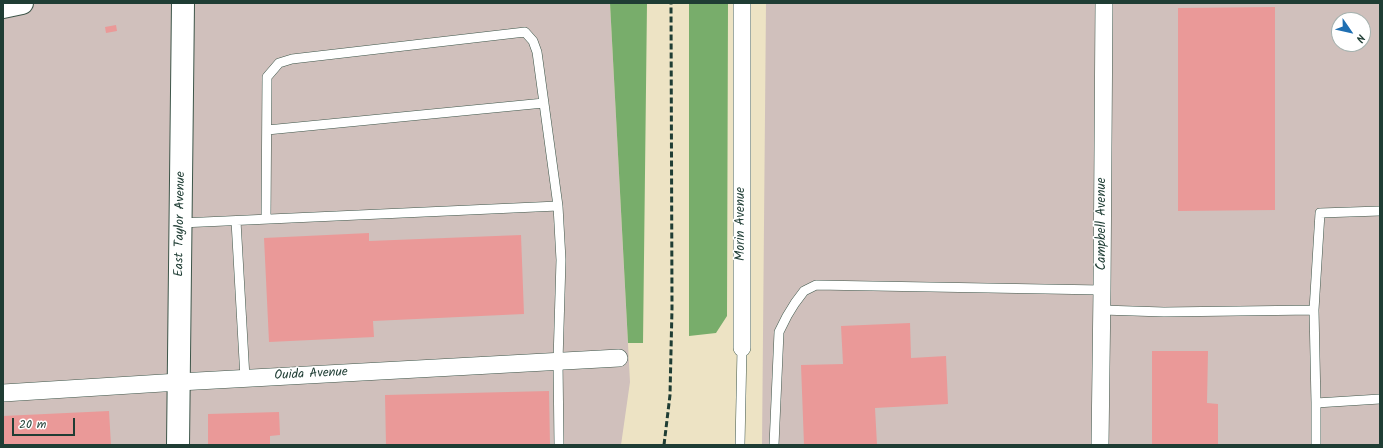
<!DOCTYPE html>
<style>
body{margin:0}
#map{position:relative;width:1383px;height:448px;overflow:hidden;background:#ede3c4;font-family:Kalam,sans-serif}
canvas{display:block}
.frame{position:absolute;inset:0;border:4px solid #1f3d34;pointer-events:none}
.north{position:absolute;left:1331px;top:12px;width:40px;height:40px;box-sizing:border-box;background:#fff;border:1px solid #a5b1ae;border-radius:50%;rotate:124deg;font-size:11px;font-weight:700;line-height:16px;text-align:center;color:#1f3d34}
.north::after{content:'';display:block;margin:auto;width:14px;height:18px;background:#1f6fb2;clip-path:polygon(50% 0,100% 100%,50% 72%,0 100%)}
.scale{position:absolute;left:12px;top:418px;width:63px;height:18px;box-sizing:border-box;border:2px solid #1f3d34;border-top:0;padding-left:5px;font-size:12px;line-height:14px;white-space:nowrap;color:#1f3d34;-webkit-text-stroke:3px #fff;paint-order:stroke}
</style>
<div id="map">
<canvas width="1383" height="448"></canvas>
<div class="frame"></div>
<div class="north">N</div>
<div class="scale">20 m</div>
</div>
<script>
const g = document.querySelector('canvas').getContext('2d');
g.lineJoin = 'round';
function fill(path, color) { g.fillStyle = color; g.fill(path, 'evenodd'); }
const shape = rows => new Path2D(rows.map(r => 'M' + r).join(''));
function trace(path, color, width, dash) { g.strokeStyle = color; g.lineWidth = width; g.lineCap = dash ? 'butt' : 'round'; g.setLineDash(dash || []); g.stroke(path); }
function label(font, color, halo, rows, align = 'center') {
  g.font = font + ' Kalam,sans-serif'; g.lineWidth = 3; g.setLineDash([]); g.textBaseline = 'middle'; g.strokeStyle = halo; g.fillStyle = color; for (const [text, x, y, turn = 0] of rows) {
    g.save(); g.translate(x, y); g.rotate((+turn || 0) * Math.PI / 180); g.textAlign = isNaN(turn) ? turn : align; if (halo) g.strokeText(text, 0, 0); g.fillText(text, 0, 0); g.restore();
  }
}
const industrial = shape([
 [3,3,610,3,630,382,621,445,3,445],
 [766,3,1380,3,1380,445,762,445],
 [1339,20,1363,20,1363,44,1339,44]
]);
const forest = shape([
 [610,3,647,3,643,343,628,343],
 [689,3,728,3,727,316,716,333,689,336]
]);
const building = shape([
 [1275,7,1275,210,1178,211,1178,8],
 [116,25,117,31,106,33,105,27],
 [369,233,369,241,521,235,524,314,373,321,374,337,269,342,264,238],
 [910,323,911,358,946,356,948,404,875,408,877,445,804,445,801,365,843,364,841,326],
 [1152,351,1208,351,1207,403,1218,404,1218,445,1152,445],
 [549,391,550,445,386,445,385,395],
 [109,411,111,445,3,445,3,416],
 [279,412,280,435,270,436,270,445,208,445,208,414]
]);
const lane = shape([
 [267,130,544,103],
 [1380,211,1320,213,1314,310,1316,403,1380,399],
 [266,219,267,77,279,63,292,59,525,32,533,41,537,52,558,206,561,260,558,361,559,445],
 [236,221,245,378],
 [181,223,558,206],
 [1102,310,1164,312,1314,310],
 [740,445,742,348],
 [774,445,779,332,787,316,795,303,804,291,816,285,1102,290],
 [1316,445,1316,403]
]);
const street = shape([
 [742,348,742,3],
 [3,393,179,382,619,358],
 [1100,445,1102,290,1104,3]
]);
const secondary = shape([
 [3,7,22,3],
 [178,445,183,3]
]);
const rail = shape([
 [664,445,670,395,672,308,671,3]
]);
const streetNames = [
 ["East Taylor Avenue",181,224,-89],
 ["Morin Avenue",742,224,-90],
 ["Campbell Avenue",1103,224,-90],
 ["Ouida Avenue",311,375,-3]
];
fill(industrial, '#d0c0bc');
fill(forest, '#78ad6b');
fill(building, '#ea9998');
trace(lane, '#3e564a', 10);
trace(street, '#3e564a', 18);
trace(secondary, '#3e564a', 24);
trace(lane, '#fff', 9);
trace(street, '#fff', 17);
trace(secondary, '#fff', 22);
trace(rail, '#1f3d34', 3, [6, 3]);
label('13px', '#1f3d34', '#fff', streetNames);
</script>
